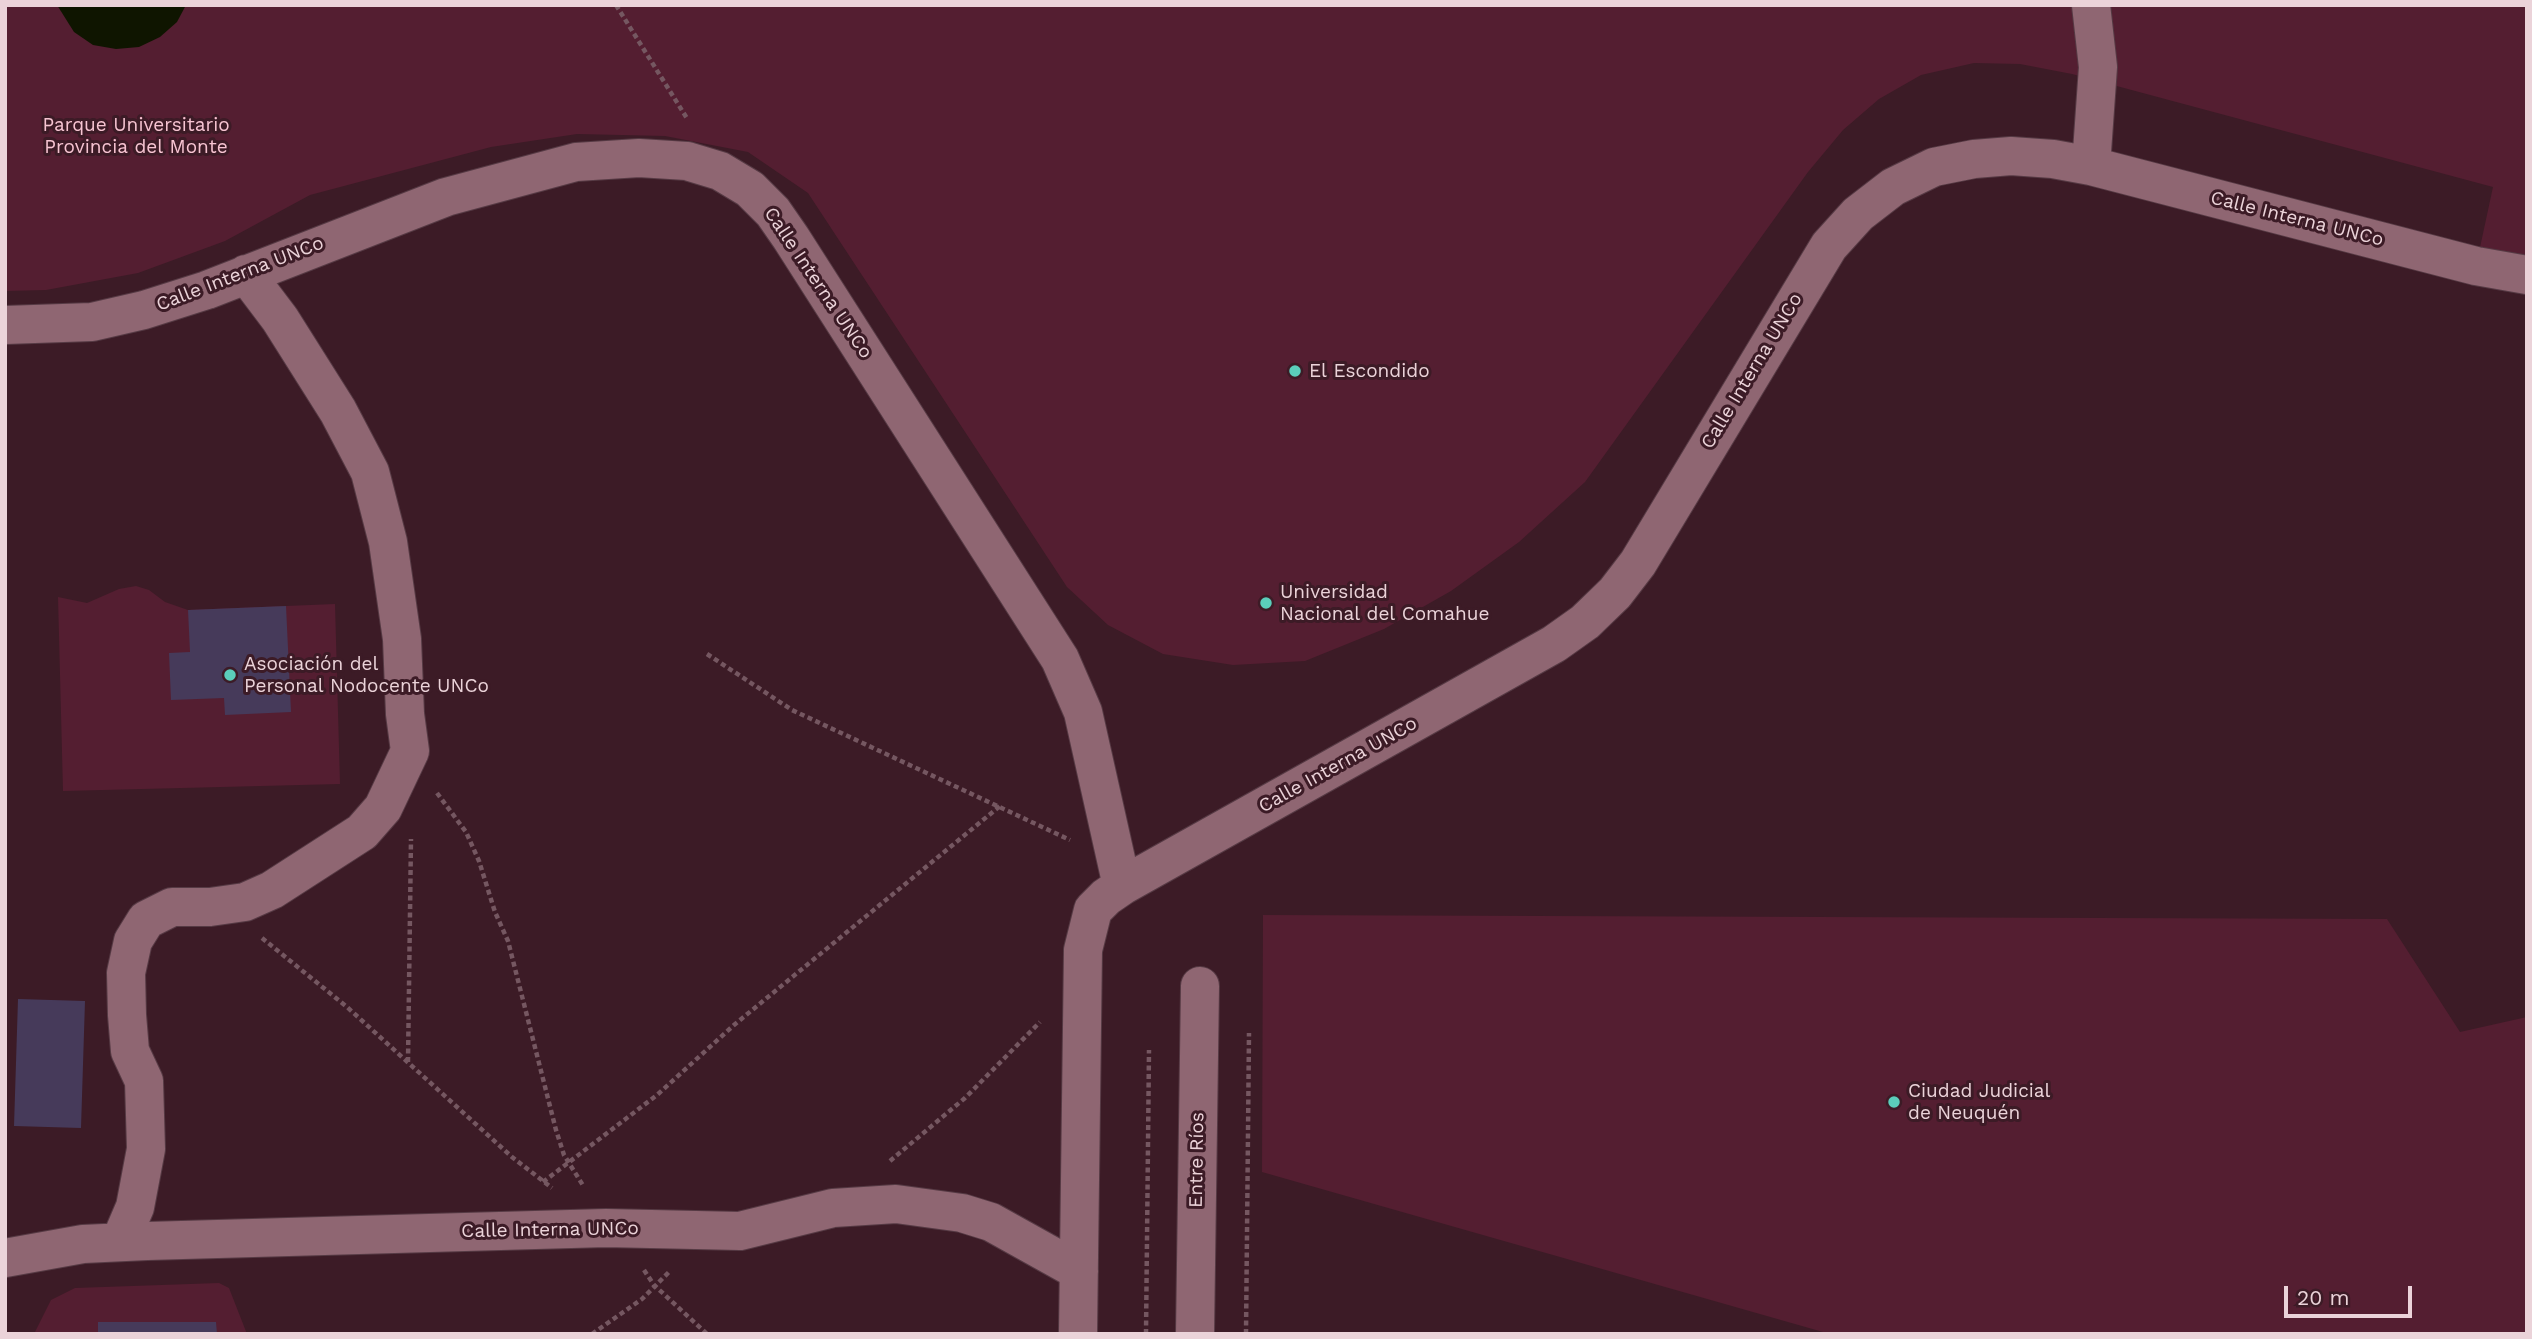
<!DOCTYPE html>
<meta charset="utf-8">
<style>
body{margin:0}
#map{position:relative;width:2532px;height:1339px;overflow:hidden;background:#3c1b26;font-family:"Work Sans",sans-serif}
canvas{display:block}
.frame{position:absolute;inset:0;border:7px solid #ebd3d9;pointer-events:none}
.scale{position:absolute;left:2284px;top:1286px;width:128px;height:32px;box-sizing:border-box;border:4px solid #ebd3d9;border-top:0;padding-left:9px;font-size:21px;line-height:24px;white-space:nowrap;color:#ebd3d9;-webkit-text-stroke:5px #3c1b26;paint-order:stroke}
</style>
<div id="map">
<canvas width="2532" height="1339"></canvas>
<div class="frame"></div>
<div class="scale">20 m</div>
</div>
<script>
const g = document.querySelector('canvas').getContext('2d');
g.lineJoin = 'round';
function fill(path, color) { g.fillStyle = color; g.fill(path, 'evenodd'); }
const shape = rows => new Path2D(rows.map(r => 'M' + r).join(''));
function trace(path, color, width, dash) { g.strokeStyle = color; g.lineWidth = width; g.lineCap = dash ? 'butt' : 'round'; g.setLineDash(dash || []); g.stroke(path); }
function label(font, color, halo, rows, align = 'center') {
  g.font = font + ' "Work Sans",sans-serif'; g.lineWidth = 6; g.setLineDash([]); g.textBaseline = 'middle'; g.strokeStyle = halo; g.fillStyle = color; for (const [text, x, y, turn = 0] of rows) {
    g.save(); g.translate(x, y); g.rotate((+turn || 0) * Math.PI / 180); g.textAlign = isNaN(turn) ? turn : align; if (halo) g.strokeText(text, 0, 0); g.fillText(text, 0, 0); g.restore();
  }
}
const green = shape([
 [5,5,2527,5,2527,275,2476,266,2493,187,2072,74,2020,64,1974,63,1921,75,1879,99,1843,130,1808,172,1585,482,1519,542,1451,591,1384,629,1305,661,1233,665,1163,654,1108,625,1067,587,808,193,748,152,665,136,577,134,491,147,310,195,225,241,138,273,46,290,5,291],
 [136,586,149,590,165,602,188,610,335,604,340,784,63,791,58,597,87,603,119,589],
 [1263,915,2387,919,2460,1032,2527,1017,2527,1334,1830,1334,1262,1172],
 [219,1283,229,1288,247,1334,34,1334,51,1300,75,1288]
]);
const water = shape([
 [57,5,186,5,177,22,160,37,139,47,116,49,93,45,74,32]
]);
const building = shape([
 [286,606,291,712,225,715,224,698,171,700,169,653,190,652,188,610],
 [18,999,85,1001,81,1128,14,1126],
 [98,1322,216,1322,217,1334,98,1334]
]);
const path = shape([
 [616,5,688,120],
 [707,654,792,710,1070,840],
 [437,793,466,832,479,861,495,912,508,941,556,1130,564,1155,584,1187],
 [262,938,347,1007,512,1157,552,1188],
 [408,1062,411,839],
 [890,1161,965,1098,1040,1022],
 [543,1182,657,1095,734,1025,1000,806],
 [644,1270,654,1285,707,1334],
 [592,1334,642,1299,670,1271],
 [1146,1334,1149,1050],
 [1246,1334,1249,1033]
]);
const minor = shape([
 [2091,166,2098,67,2091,5],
 [5,325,92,322,144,310,207,290,446,197,576,162,639,158,687,161,720,171,750,189,773,212,791,238,1060,659,1083,712,1122,886],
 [120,1242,135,1207,146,1149,144,1081,130,1051,127,1015,126,973,133,941,146,920,172,907,210,907,245,902,272,890,362,832,383,808,410,751,405,714,402,639,388,542,370,472,338,411,280,319,246,274],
 [5,1258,83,1244,147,1241,606,1228,740,1231,833,1208,896,1204,962,1213,991,1222,1079,1271],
 [1078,1334,1083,950,1093,910,1106,897,1122,886,1554,644,1585,622,1615,593,1638,563,1829,246,1858,214,1893,187,1934,167,1974,159,2011,156,2053,159,2091,166,2476,266,2527,275],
 [1195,1334,1200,986]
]);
const markers = [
 [1295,371,7,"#5bcebb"],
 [1266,603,7,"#5bcebb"],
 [230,675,7,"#5bcebb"],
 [1894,1102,7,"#5bcebb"]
];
const parkNames = [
 ["Parque Universitario",136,125],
 ["Provincia del Monte",136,147]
];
const streetNames = [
 ["Calle Interna UNCo",2297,219,14],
 ["Calle Interna UNCo",240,274,-21],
 ["Calle Interna UNCo",818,283,56],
 ["Calle Interna UNCo",1752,371,-59],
 ["Calle Interna UNCo",1338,765,-29],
 ["Entre Ríos",1197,1160,-89],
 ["Calle Interna UNCo",550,1230,-1]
];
const poiNames = [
 ["El Escondido",1309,371],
 ["Universidad",1280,592],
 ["Nacional del Comahue",1280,614],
 ["Asociación del",244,664],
 ["Personal Nodocente UNCo",244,686],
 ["Ciudad Judicial",1908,1091],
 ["de Neuquén",1908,1113]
];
fill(green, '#541e31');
fill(water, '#0f1500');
fill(building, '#463a5a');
trace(minor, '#563a44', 40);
trace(path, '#755761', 4.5, [5, 3.5]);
trace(minor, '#8f6672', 38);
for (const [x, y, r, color] of markers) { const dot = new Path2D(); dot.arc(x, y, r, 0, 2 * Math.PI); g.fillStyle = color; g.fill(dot); trace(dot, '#3c1b26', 2.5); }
label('19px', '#f7c4d2', '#3c1b26', parkNames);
label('19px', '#ebd3d9', '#3c1b26', streetNames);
label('19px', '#ebd3d9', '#3c1b26', poiNames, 'left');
</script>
